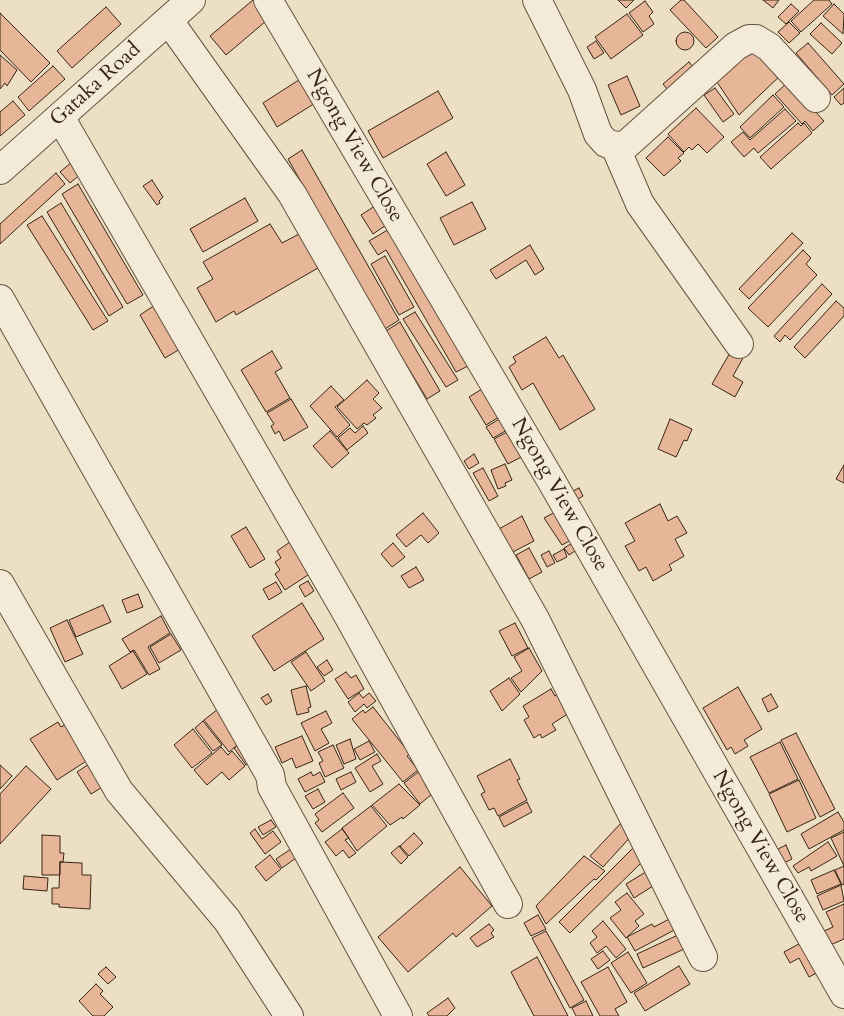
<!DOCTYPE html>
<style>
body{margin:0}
canvas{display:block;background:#ecdfc3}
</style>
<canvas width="844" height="1016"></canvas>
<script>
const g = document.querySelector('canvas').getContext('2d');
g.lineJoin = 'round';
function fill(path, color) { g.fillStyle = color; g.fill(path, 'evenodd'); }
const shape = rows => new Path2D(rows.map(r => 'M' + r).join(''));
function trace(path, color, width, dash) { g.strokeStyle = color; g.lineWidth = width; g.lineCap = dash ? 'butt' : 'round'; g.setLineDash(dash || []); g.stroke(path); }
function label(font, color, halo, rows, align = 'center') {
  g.font = font + ' Cardo,serif'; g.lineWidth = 4; g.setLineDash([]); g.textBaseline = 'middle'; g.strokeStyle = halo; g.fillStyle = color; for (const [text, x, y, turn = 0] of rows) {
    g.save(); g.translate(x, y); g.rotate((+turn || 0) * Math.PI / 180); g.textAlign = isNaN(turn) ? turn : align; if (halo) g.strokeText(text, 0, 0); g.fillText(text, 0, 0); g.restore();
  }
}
const building = shape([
 [253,0,257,0,272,16,226,55,210,36,253,0],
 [618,0,634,0,626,8,618,0],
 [681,0,684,0,718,37,706,48,670,10,681,0],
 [763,0,779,0,773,8,763,0],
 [814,0,829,0,832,4,801,32,791,21,814,0],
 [645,1,653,12,649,16,654,24,643,32,629,13,645,1],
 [791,4,799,11,786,24,778,17,791,4],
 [834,4,844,14,843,34,823,16,834,4],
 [106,7,121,24,72,68,57,51,106,7],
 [0,13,50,63,31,82,0,50,0,13],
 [627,14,643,35,611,59,595,37,627,14],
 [789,22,800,33,789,43,778,32,789,22],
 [821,23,842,43,832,54,810,34,821,23],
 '676 41a9 9 0 1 1 18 0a9 9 0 1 1-18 0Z',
 [596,41,604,53,594,59,587,47,596,41],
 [808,43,844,84,832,95,796,53,808,43],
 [756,45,784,72,739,115,715,79,756,45],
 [0,55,17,70,7,86,5,83,0,89,0,55],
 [689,62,700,75,674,98,663,84,689,62],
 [53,66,65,79,29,111,18,97,53,66],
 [305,76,320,100,277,127,263,103,305,76],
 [627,76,640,106,621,115,608,85,627,76],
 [788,82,824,121,813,131,805,121,802,124,775,94,788,82],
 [715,88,734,114,723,122,704,95,715,88],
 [844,88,844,103,841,105,834,97,844,88],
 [438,91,453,118,383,158,368,131,438,91],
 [773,95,784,107,750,138,740,127,773,95],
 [13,101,25,115,0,136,0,112,13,101],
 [696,108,724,137,707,153,698,144,692,150,689,147,684,152,668,134,696,108],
 [785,109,796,121,758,153,754,148,744,157,731,142,743,132,750,140,785,109],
 [798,123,801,126,804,123,812,133,771,169,760,157,798,123],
 [668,137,684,153,678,158,681,161,664,176,646,158,668,137],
 [302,150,399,320,385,329,288,159,302,150],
 [446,152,465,185,446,196,427,164,446,152],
 [79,156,89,167,70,183,60,172,79,156],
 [56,173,65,184,0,244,0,224,56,173],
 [152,180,163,197,159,201,160,203,157,205,143,186,152,180],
 [78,184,143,295,127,304,62,194,78,184],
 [245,198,258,221,203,252,190,229,245,198],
 [472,202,486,229,454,245,440,218,472,202],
 [61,203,123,307,109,316,47,212,61,203],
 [378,204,389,223,373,234,361,215,378,204],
 [42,216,108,321,93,330,27,225,42,216],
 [270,224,282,243,299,234,318,268,236,315,234,311,216,322,197,288,213,279,203,262,270,224],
 [391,228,470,365,456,372,386,250,378,255,369,241,391,228],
 [792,233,803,243,749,299,739,289,792,233],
 [530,245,544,269,535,275,526,260,496,279,490,270,530,245],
 [803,250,811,258,806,264,817,275,768,327,748,308,803,250],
 [385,256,414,307,399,315,371,264,385,256],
 [822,284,832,294,790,340,785,335,780,342,774,336,822,284],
 [836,301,844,308,844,316,805,358,794,347,836,301],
 [155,305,180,349,165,358,140,315,155,305],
 [415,312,458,380,446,387,403,319,415,312],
 [400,322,440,391,427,399,386,331,400,322],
 [546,337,559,358,563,355,595,409,560,430,533,383,522,390,509,367,516,362,513,357,546,337],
 [272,351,282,368,275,372,290,398,266,412,241,370,272,351],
 [731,351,743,358,733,376,743,382,735,397,712,384,731,351],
 [367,380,379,393,373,399,382,408,373,415,376,418,367,425,364,423,357,429,337,407,367,380],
 [331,386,344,400,335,407,350,425,337,437,310,406,331,386],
 [482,389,499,417,486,425,469,397,482,389],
 [291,399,308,427,284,441,279,431,275,434,271,426,274,424,267,413,291,399],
 [501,418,507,430,493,438,486,427,501,418],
 [670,419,692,429,687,441,684,440,676,457,658,449,670,419],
 [363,426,368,433,347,450,338,438,350,428,355,433,363,426],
 [330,431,349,453,332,468,313,446,330,431],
 [509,431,523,456,508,464,494,439,509,431],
 [474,454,479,463,469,469,464,461,474,454],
 [505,464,512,480,505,483,506,486,498,489,491,470,505,464],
 [844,465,844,483,836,479,844,465],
 [483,468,498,496,489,501,473,473,483,468],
 [579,488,583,496,575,501,571,492,579,488],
 [660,504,668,521,677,516,687,533,675,539,684,556,669,565,672,570,653,581,646,567,639,571,625,546,635,541,625,523,660,504],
 [555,512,571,540,562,545,544,518,555,512],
 [423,513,439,533,428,543,421,535,406,547,396,535,423,513],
 [522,516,534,541,511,553,499,529,522,516],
 [246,527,265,559,250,568,231,536,246,527],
 [293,540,314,571,285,590,275,574,280,570,275,562,281,558,277,551,293,540],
 [574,542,578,549,569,555,564,548,574,542],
 [393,543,405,557,392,567,381,554,393,543],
 [529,548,542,572,529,579,516,555,529,548],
 [564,549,567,557,557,562,553,555,564,549],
 [549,551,555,563,547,567,541,555,549,551],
 [416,567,424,580,409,588,401,576,416,567],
 [308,581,314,591,305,597,299,586,308,581],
 [276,582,282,592,269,600,263,589,276,582],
 [138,594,143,607,127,613,122,600,138,594],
 [302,603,324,639,274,671,252,636,302,603],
 [103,605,111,622,76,637,69,620,103,605],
 [161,616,170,633,148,647,160,669,149,675,134,650,130,652,122,639,161,616],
 [67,620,83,654,65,662,50,628,67,620],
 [515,623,528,648,512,656,499,631,515,623],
 [171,634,181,650,159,663,150,647,171,634],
 [529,648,542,671,521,692,511,678,522,671,514,657,529,648],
 [133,651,147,674,122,689,109,666,133,651],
 [306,652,325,681,311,691,291,662,306,652],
 [327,660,333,670,324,676,317,667,327,660],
 [346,672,351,678,356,675,364,689,348,699,335,679,346,672],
 [509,678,520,694,502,711,490,691,509,678],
 [306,686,311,707,308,708,309,712,297,715,291,690,306,686],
 [738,687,762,729,744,740,748,746,735,754,731,747,727,750,703,708,738,687],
 [551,689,555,696,558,694,569,713,552,724,556,730,542,738,540,734,534,738,524,720,529,717,523,706,551,689],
 [359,693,363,698,369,693,376,701,367,708,364,704,355,712,348,702,359,693],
 [268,694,272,701,266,705,261,698,268,694],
 [771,694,778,707,768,712,762,699,771,694],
 [222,706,247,737,229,752,204,720,222,706],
 [373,707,410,754,407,756,418,770,403,782,352,719,363,710,365,713,373,707],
 [326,711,332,723,321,729,329,743,315,751,301,723,326,711],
 [72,721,88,760,57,780,30,739,58,722,61,727,72,721],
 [203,721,222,745,213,751,195,728,203,721],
 [193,729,212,753,192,768,174,745,193,729],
 [796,733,835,809,820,817,781,740,796,733],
 [302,736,313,761,296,768,292,758,282,763,275,747,302,736],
 [350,739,356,759,344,764,336,745,350,739],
 [245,740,257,757,246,765,234,748,245,740],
 [369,741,375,752,360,760,354,749,369,741],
 [780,742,798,779,769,793,750,757,780,742],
 [333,745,344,768,325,777,319,763,323,761,318,752,333,745],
 [221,747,228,755,232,751,245,766,229,780,222,772,207,785,194,770,221,747],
 [377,754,381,761,372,766,383,784,370,792,355,768,377,754],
 [510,759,520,779,517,780,527,800,498,816,494,808,489,810,481,794,485,792,477,776,510,759],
 [95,760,109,783,91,794,77,772,95,760],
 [0,765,12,776,0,789,0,765],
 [26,766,51,789,0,844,0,794,26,766],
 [426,766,435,777,425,785,432,794,420,804,404,783,426,766],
 [311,772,313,776,320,772,325,782,305,792,298,779,311,772],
 [351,772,356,782,341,790,336,779,351,772],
 [799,780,816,818,787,832,769,794,799,780],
 [399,784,420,805,403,819,402,817,390,825,372,805,399,784],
 [318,789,325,802,313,809,305,796,318,789],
 [343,793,354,808,322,832,315,823,319,820,315,814,343,793],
 [527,802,532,812,504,827,499,817,527,802],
 [371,806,387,826,357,851,342,828,371,806],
 [838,812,844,822,844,830,809,849,801,834,838,812],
 [271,820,276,827,263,835,258,827,271,820],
 [622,822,634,833,603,867,590,856,622,822],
 [255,829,262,839,273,831,281,842,265,854,250,833,255,829],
 [342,829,349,838,345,840,356,853,349,858,343,850,336,856,325,842,342,829],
 [844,832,844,866,831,838,844,832],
 [414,833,423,843,409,856,400,846,414,833],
 [42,835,60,836,60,853,64,853,63,862,60,862,60,875,42,875,42,835],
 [828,842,837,856,811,871,809,867,798,873,793,866,828,842],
 [297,845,303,853,282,868,276,859,297,845],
 [636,845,647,857,570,933,559,922,636,845],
 [786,845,792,859,782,864,776,850,786,845],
 [399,846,408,857,401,864,391,853,399,846],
 [270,855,281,869,266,881,255,867,270,855],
 [584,856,605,871,596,880,594,879,546,924,536,906,584,856],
 [60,862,82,863,82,875,91,875,90,909,59,907,59,904,52,904,52,888,59,888,60,862],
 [844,866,844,884,842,885,835,870,844,866],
 [460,867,492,906,456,937,453,933,408,972,378,937,460,867],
 [654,867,653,886,634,898,626,884,654,867],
 [834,870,841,884,817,894,811,880,834,870],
 [24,876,48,878,47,891,23,889,24,876],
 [841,885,844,901,823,910,817,896,841,885],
 [627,893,644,914,635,921,639,926,626,938,610,918,621,910,615,902,627,893],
 [844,904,844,939,828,946,822,932,833,927,826,912,844,904],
 [538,915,546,929,531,936,524,923,538,915],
 [673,917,678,928,635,951,627,937,652,924,654,927,673,917],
 [603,921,626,949,616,958,606,946,597,953,590,943,597,937,592,931,603,921],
 [489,924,494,930,491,933,494,937,477,947,470,938,489,924],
 [546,931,584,1000,570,1008,532,938,546,931],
 [678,935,684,949,643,968,637,954,678,935],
 [808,939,824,969,809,977,799,958,790,963,784,952,808,939],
 [603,951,610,960,598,969,591,959,603,951],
 [628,952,647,983,631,993,611,963,628,952],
 [537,957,568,1016,534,1016,511,972,537,957],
 [679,966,690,984,645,1011,634,993,679,966],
 [106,967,116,977,108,984,98,974,106,967],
 [608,967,627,1002,615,1009,619,1016,600,1016,581,982,608,967],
 [96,984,103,991,100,994,113,1007,104,1016,93,1016,79,1001,96,984],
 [448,998,455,1008,447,1016,429,1016,427,1013,448,998],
 [586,1001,593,1016,576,1016,572,1008,586,1001]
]);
const minor = shape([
 [268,0,552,482,844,994],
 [537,0,582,90,598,134,606,143,615,146,626,145,736,46,749,39,756,39,769,47,816,98],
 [169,21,292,194,535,619,703,957],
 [60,117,345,610,508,904],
 [615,146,640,204,739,344],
 [0,170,191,0],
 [0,299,270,775,272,787,398,1016],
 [0,584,119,791,227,920,289,1016]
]);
const streetNames = [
 ["Gataka Road",96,85,-42],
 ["Ngong View Close",354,146,60],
 ["Ngong View Close",559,495,60],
 ["Ngong View Close",760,847,60]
];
fill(building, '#e7b699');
trace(building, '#382615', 1);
trace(minor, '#655440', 30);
trace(minor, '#f3ead8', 28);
label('21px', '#382615', '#f3ead8', streetNames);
</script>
